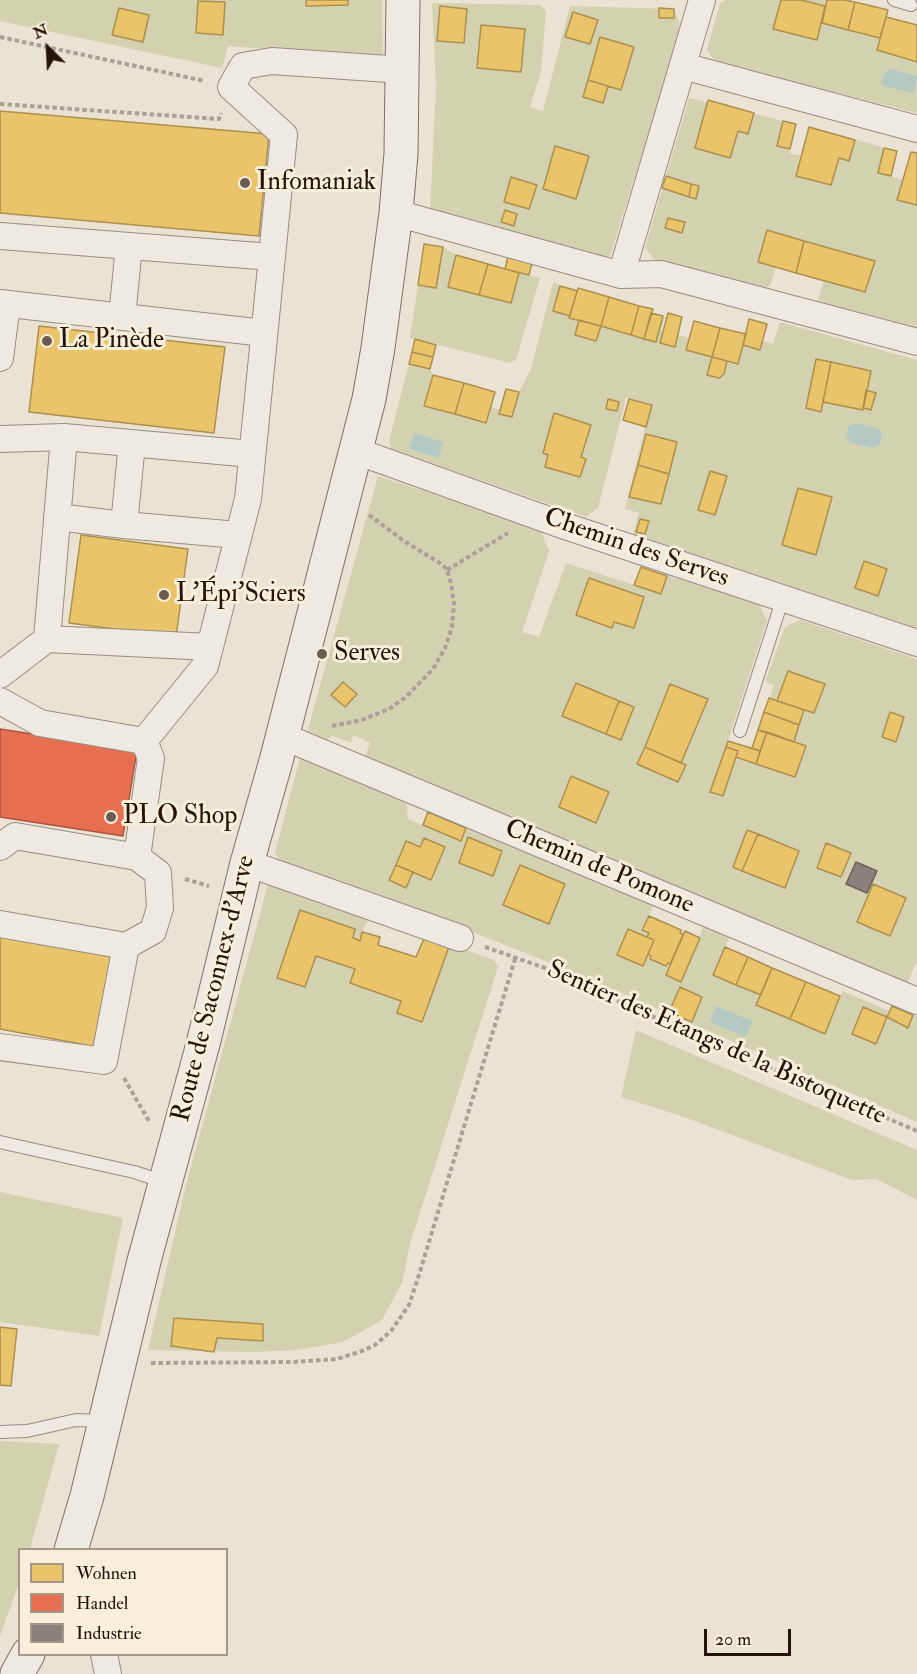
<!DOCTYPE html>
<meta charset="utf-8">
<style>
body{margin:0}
#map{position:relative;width:917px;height:1674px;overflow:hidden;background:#eae2d2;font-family:"IM FELL Double Pica",serif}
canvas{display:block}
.legend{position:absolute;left:18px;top:1548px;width:210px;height:108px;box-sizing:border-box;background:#f8efdb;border:2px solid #a49787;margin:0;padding:8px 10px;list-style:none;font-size:18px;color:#26120a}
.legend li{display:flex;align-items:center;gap:12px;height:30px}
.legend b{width:30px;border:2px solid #a49787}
.north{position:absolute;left:18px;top:18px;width:60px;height:60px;-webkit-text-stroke:4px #f8efdb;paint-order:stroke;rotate:336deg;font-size:16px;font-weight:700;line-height:24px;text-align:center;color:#26120a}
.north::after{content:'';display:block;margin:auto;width:21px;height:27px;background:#26120a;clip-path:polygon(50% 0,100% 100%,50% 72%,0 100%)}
.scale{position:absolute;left:704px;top:1629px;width:87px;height:27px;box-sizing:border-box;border:3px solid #26120a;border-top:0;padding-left:8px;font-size:18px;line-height:21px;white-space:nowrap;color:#26120a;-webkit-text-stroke:4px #f8efdb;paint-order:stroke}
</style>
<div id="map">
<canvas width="917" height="1674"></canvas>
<ul class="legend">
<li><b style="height:16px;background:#e9c46a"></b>Wohnen</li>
<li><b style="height:16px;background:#e76f51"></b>Handel</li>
<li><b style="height:16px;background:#8a817c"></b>Industrie</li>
</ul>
<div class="north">N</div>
<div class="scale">20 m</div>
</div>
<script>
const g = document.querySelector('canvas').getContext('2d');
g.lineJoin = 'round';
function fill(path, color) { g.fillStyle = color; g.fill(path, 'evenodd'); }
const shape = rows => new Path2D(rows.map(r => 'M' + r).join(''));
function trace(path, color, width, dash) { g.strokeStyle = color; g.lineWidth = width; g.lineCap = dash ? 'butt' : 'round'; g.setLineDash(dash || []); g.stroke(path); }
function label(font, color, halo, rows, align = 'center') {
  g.font = font + ' "IM FELL Double Pica",serif'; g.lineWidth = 6; g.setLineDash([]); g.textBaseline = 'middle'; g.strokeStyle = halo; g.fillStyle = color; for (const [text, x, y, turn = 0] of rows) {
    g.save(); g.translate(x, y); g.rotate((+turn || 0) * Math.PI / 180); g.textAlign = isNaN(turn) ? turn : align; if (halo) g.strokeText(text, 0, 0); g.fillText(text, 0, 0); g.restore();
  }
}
const green = shape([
 [0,0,382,0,383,58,228,46,222,68,0,21],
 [726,0,845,0,888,10,887,17,916,25,917,22,917,113,715,63,707,49,720,3],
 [432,3,541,5,546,11,541,72,530,107,543,111,570,6,674,9,682,29,609,259,430,211,436,87],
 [689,98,796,124,789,153,801,156,809,127,897,151,891,176,902,180,911,152,917,153,917,332,817,302,824,281,776,267,770,286,764,289,655,260,645,248],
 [424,244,443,247,456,255,448,287,511,303,519,273,540,278,516,360,510,363,410,338],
 [553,283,653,309,651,313,665,317,661,330,690,338,687,350,738,364,743,345,760,350,763,341,773,344,780,322,917,360,917,631,633,534,639,513,625,509,651,403,626,398,598,508,586,517,391,449,389,440,409,364,430,369,433,375,424,406,486,423,491,407,500,410,499,414,512,417,519,392,531,369],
 [378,476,540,529,549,551,522,632,539,637,566,563,634,585,641,567,759,604,767,620,728,741,753,747,774,685,765,682,785,627,800,620,917,659,917,965,915,964,906,986,365,757,370,743,353,735,351,743,333,736,326,741,307,733],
 [301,754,406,800,408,819,422,825,428,812,471,827,654,903,649,916,699,938,705,922,731,933,725,948,840,996,843,991,889,1011,892,1006,917,1016,917,1122,568,970,440,919,283,866,275,853],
 [269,881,369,917,363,931,380,937,379,945,416,957,425,936,494,960,498,967,410,1244,402,1283,382,1320,343,1342,298,1350,254,1352,148,1350,185,1189],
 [636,1030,917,1150,917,1200,876,1179,852,1180,684,1117,621,1097],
 [0,1192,123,1218,99,1336,0,1322],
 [0,1441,59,1444,30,1549,20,1550,19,1583,0,1636]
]);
const water = shape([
 [890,69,917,76,914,93,883,86,882,82,885,73],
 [855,423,877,428,882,434,880,444,873,448,851,443,846,436,848,427],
 [414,433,443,442,439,458,409,449],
 [716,1006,752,1021,746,1037,710,1022]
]);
const homes = shape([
 [306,0,348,0,348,5,306,6,306,0],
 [781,0,801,0,825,6,817,40,773,29,781,0],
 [827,0,845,0,855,2,848,30,822,23,827,0],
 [198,1,225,2,223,35,196,33,198,1],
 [855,2,888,10,880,38,848,30,855,2],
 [440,6,467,9,464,43,437,41,440,6],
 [119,8,149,15,143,42,112,35,119,8],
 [659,8,674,9,674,18,659,18,659,8],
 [573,12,598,20,590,44,565,37,573,12],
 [886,17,917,25,917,62,877,50,886,17],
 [481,25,525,29,521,72,477,68,481,25],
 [600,37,634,47,621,90,588,80,600,37],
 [588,80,608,86,603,103,583,97,588,80],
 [708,100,754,113,748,134,738,131,730,158,695,148,708,100],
 [0,111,269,134,259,236,0,213,0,111],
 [783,121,796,124,790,149,777,146,783,121],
 [809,127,855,140,849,161,839,158,831,185,796,176,809,127],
 [555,146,589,156,576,199,543,189,555,146],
 [884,148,897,151,891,176,878,173,884,148],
 [911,152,917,153,917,205,897,200,911,152],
 [666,176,691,184,689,197,662,188,666,176],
 [511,177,537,185,529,209,504,202,511,177],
 [691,184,699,186,696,199,689,197,691,184],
 [505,210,517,214,514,226,501,222,505,210],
 [668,218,685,222,682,233,665,228,668,218],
 [767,230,804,241,796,273,758,262,767,230],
 [804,241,875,261,865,292,796,273,804,241],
 [424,244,443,247,436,288,418,285,424,244],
 [456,255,488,264,479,295,448,287,456,255],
 [508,256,532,263,529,275,505,269,508,256],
 [488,264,519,273,511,303,479,295,488,264],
 [560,286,577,291,570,316,553,311,560,286],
 [578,288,609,297,601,326,569,318,578,288],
 [609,297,639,306,631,335,601,326,609,297],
 [639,306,653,309,644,339,631,335,639,306],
 [651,313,663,316,656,342,644,339,651,313],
 [668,313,682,317,675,347,660,343,668,313],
 [749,319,767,324,760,350,743,345,749,319],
 [579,320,601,326,596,341,575,335,579,320],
 [694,321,720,328,712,357,686,350,694,321],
 [39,326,225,347,214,433,29,412,39,326],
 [720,328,746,334,738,364,712,357,720,328],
 [415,339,436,345,433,357,412,352,415,339],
 [412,352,433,357,430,369,409,364,412,352],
 [712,357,727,361,724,374,719,378,707,375,712,357],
 [816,359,831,362,821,412,806,408,816,359],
 [831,362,871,371,863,410,823,402,831,362],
 [433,375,464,383,455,414,424,406,433,375],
 [464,383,495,392,486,423,455,414,464,383],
 [506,389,519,392,512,417,499,414,506,389],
 [866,390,876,393,871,410,863,408,866,390],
 [608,399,619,402,617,411,606,409,608,399],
 [629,399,652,405,646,427,623,420,629,399],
 [554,413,591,425,581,457,586,459,580,477,545,467,548,455,543,453,554,413],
 [646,434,677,442,669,474,638,465,646,434],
 [638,465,669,474,661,504,629,497,638,465],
 [710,471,727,476,715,515,698,510,710,471],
 [798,488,832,497,816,555,782,545,798,488],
 [640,519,649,521,645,534,636,532,640,519],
 [81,535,188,549,176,637,69,623,81,535],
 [864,561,887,569,878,596,855,588,864,561],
 [641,567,667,576,661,594,634,585,641,567],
 [589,578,644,597,634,628,614,622,612,628,576,615,589,578],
 [788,671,825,684,814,713,777,701,788,671],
 [343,682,357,694,345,707,331,695,343,682],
 [576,683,619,701,606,734,562,716,576,683],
 [670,684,708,699,681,763,645,747,670,684],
 [769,698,804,710,799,725,764,712,769,698],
 [619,701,634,707,621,740,606,734,619,701],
 [764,712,799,725,794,742,758,730,764,712],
 [890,712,904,717,896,742,882,737,890,712],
 [758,730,767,732,760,751,752,748,758,730],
 [767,732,806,746,795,777,756,764,767,732],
 [728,741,760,751,756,764,736,757,738,751,726,747,728,741],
 [645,747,686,765,678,782,637,764,645,747],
 [726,747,738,751,723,796,710,792,726,747],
 [571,776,609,792,596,823,559,807,571,776],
 [428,812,466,828,461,841,423,825,428,812],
 [747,830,758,834,742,871,733,867,747,830],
 [758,834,799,851,785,888,742,871,758,834],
 [468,837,502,851,493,876,459,863,468,837],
 [424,838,445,847,431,880,396,865,406,841,420,847,424,838],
 [826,843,851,853,841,877,817,868,826,843],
 [396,865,413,872,406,888,389,880,396,865],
 [520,865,565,884,549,924,503,905,520,865],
 [873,884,906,898,890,936,857,922,873,884],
 [300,910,355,929,353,938,360,941,362,932,380,937,378,945,416,957,425,936,450,944,422,1022,397,1013,401,1001,350,983,355,969,316,956,305,987,277,978,300,910],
 [649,916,681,930,680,933,683,935,670,964,668,963,666,966,650,959,651,956,648,954,654,940,647,937,649,933,642,930,649,916],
 [628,929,654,940,643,966,617,955,628,929],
 [685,931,700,938,681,982,666,975,685,931],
 [0,935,115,956,97,1047,0,1029,0,935],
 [725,947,748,957,736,985,713,975,725,947],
 [748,957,772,968,761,995,736,985,748,957],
 [772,968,806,982,790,1019,756,1005,772,968],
 [806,982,840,996,825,1034,790,1019,806,982],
 [680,987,702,997,692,1022,669,1012,680,987],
 [892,1006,913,1015,908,1028,887,1017,892,1006],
 [863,1007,887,1017,876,1044,852,1034,863,1007],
 [174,1318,263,1324,263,1341,217,1338,214,1352,171,1346,174,1318],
 [0,1327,17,1329,11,1386,0,1385,0,1327]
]);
const shops = shape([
 [0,729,137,750,123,836,0,817,0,729]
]);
const industry = shape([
 [856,862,877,871,867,893,846,884,856,862]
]);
const path = shape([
 [0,37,205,81],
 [0,104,219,119,221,113],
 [447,570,508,533],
 [332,726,362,720,389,709,406,697,433,669,445,648,452,627,454,604,451,583,447,570,443,565,404,541,369,515],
 [185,879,209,886],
 [485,947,545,968,694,1035,917,1131],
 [124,1078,150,1123],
 [151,1363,292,1362,337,1359,362,1351,375,1345,391,1331,409,1305,418,1278,515,959]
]);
const lane = shape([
 [894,0,911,5],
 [740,731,783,598],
 [0,1142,134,1172,165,1182],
 [0,1432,27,1431,76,1420,104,1421]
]);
const street = shape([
 [683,66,917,129],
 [396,213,621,275,661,274,917,342],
 [0,236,272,257],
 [621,275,702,0],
 [0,303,264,333],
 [122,317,129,246],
 [0,358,7,304],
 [0,439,64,437,252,454],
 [356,451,565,526,917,643],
 [57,517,124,525,132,443],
 [124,525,238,535],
 [47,639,210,647],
 [0,675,47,639,64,437],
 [0,701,40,723,144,741,151,758,137,857],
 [282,736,917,1001],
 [144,741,205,666,248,499,284,135,231,87,243,66,272,61,403,70],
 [0,847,15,836,137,857,158,873,160,908,153,931,126,946,0,924],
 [247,863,460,938],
 [0,1047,104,1061,126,946],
 [104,1654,108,1674]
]);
const secondary = shape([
 [71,1550,87,1496,144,1261,203,1044,247,863,276,761,369,399,378,348,396,213,401,153,403,0],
 [17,1674,28,1654]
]);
const markers = [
 [245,183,6,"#6b5b50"],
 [47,341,6,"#6b5b50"],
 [164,595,6,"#6b5b50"],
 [322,654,6,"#6b5b50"],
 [111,817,6,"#6b5b50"]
];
const poiNames = [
 ["Infomaniak",257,183],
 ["La Pinède",59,341],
 ["L'Épi'Sciers",176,595],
 ["Serves",334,654],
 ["PLO Shop",123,817]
];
const streetNames = [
 ["Chemin des Serves",636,549,19],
 ["Chemin de Pomone",599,868,23],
 ["Route de Saconnex-d'Arve",215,989,-76],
 ["Sentier des Etangs de la Bistoquette",716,1044,24]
];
fill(green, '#d2d2b0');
fill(water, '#b4c9c3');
fill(homes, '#e9c46a');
trace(homes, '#ae8f4d', 1.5);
fill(shops, '#e76f51');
trace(shops, '#ad533c', 1.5);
fill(industry, '#8a817c');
trace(industry, '#6c605a', 1.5);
trace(lane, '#958e84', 14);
trace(street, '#958e84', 28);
trace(secondary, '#797269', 35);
trace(path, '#a7a19a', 4, [4.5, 3]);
trace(lane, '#eeeae1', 12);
trace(street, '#eeeae1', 26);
trace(secondary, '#eeeae1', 33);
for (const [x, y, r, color] of markers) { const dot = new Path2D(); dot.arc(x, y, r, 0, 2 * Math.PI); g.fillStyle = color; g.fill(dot); trace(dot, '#f8efdb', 2); }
label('26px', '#26120a', '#f8efdb', poiNames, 'left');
label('26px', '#26120a', '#f8efdb', streetNames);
</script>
